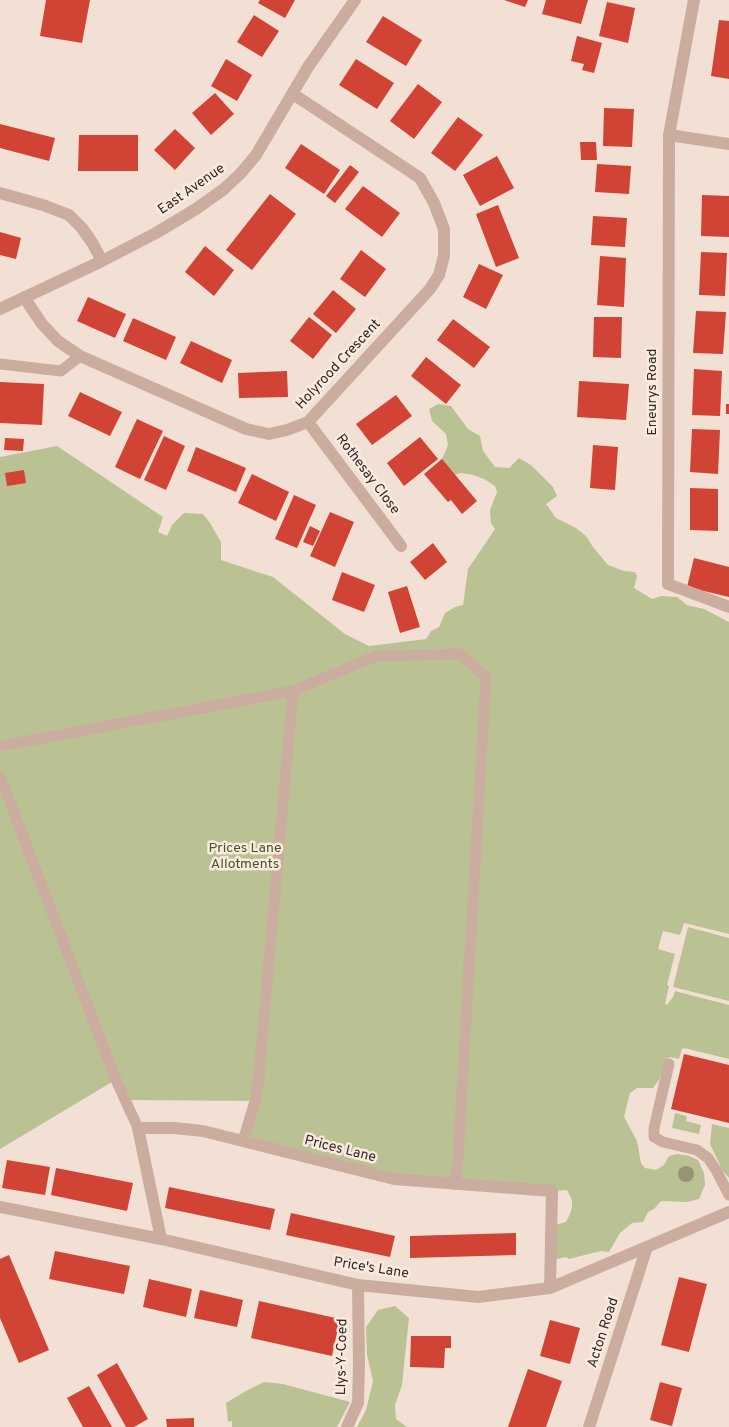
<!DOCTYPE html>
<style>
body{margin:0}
canvas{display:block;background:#f3e0d4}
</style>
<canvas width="729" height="1427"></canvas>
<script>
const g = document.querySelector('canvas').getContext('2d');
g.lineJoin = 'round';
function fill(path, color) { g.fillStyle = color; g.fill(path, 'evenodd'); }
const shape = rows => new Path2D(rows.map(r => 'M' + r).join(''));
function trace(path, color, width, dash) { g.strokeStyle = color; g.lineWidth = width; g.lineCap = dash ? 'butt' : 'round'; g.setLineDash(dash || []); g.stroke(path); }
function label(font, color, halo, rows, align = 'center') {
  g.font = font + ' Overpass,sans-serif'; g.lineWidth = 5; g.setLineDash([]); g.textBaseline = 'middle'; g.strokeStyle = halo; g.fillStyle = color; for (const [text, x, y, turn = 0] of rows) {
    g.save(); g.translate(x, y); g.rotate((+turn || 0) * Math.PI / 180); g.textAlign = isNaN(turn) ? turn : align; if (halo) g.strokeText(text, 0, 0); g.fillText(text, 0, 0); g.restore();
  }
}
const green = shape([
 [438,404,451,406,468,429,480,436,483,451,495,467,509,468,519,458,531,465,553,487,557,496,546,504,556,518,576,528,586,536,593,547,608,565,624,571,635,572,637,576,634,588,652,599,661,596,677,597,687,605,704,609,729,622,729,934,684,923,680,935,663,931,658,949,675,954,667,985,669,986,665,1004,667,1005,673,997,675,991,729,1005,729,1059,684,1048,682,1049,679,1059,670,1057,667,1059,659,1080,653,1088,637,1088,630,1093,624,1117,637,1141,641,1163,645,1168,656,1170,664,1165,669,1156,678,1154,689,1156,698,1160,704,1173,705,1185,699,1199,687,1202,661,1201,654,1209,648,1212,643,1222,632,1223,620,1233,609,1252,601,1251,569,1259,566,1257,553,1260,555,1225,566,1222,570,1214,572,1207,572,1200,567,1190,552,1191,394,1179,243,1141,254,1101,126,1100,112,1082,0,1149,0,457,57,446,163,517,158,532,167,536,172,525,184,513,203,514,210,523,221,542,221,560,273,577,345,634,369,646,426,639,431,631,439,627,445,613,455,607,463,605,468,569,495,529,491,523,490,510,497,492,495,486,484,479,473,475,461,473,454,475,435,466,443,457,448,445,446,434,432,421,429,409],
 [688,927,729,938,729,1001,673,987],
 [675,1113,687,1116,686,1121,701,1125,699,1134,672,1128],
 [712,1124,729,1128,729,1178,720,1168,720,1165,710,1144],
 [395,1306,409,1318,402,1385,395,1405,396,1419,407,1427,357,1427,366,1410,373,1381,367,1355,366,1327,378,1310],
 [264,1382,283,1384,350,1402,337,1427,232,1427,232,1421,228,1422,226,1403,244,1392]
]);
const building = shape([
 [46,0,90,0,82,43,40,36],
 [260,0,295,0,285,18,258,3],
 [504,0,528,0,525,7],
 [546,0,588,0,581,24,542,14],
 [607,2,635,8,628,43,599,36],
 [254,15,279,31,262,57,237,42],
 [383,16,422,40,406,66,366,42],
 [719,20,729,21,729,79,711,76],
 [577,36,602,43,594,73,582,70,584,64,571,61],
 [226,59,252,75,237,101,211,86],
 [356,59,394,83,377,109,339,85],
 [418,84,442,102,414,139,390,121],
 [215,93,234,114,211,135,192,113],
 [604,108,634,109,632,147,603,146],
 [458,117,483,135,455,171,431,153],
 [0,124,55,138,49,161,0,148],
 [175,129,195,148,175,170,154,150],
 [79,135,138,135,138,171,78,171],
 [580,142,596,142,597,160,581,160],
 [301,144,340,170,324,194,285,168],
 [497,156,514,188,480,206,463,175],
 [597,164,631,166,629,194,595,192],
 [350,165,359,172,335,203,326,196],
 [363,186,400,213,382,237,345,209],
 [270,194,296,214,252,270,226,250],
 [702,195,729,196,729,237,701,236],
 [498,205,519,258,496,267,476,214],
 [593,216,627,218,625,247,591,245],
 [0,232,21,238,16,259,0,255],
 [205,246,234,270,214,296,185,272],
 [361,250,386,269,365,297,340,279],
 [701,252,727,253,725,296,699,295],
 [600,256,626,258,624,307,597,305],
 [479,264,503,275,486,309,463,297],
 [333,290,356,309,336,333,313,314],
 [88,297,126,314,115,338,77,321],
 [696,311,726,312,723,354,693,353],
 [309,317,332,335,313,359,290,341],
 [594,317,622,317,621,358,593,357],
 [133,318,176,337,166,360,123,341],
 [453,319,490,347,474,368,437,340],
 [191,341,232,360,222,383,180,363],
 [426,357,461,385,446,404,411,376],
 [694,369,722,371,720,416,692,415],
 [287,371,288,397,239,398,238,373],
 [579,381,629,384,626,420,577,417],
 [0,382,44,384,42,425,0,423],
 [80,392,122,412,110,436,68,416],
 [396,395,412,416,372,445,356,424],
 [726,404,729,404,729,414,726,414],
 [137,419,163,431,140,479,115,467],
 [692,429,720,430,718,474,690,472],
 [164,436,185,446,166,490,144,480],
 [420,437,438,459,404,486,387,463],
 [5,438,24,439,23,451,4,450],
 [593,445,618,447,615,490,590,488],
 [196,447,246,468,236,492,187,471],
 [442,459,477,501,462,514,451,500,448,502,424,474],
 [24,470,26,483,7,486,5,473],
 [252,474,289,492,276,521,238,503],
 [690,488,718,489,718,531,690,530],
 [294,495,316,505,297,548,275,539],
 [330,512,354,522,335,567,310,556],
 [310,526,320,531,313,546,303,542],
 [433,543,447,562,425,580,410,562],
 [694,558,729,567,729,597,687,587],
 [342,572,375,585,364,612,332,600],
 [407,586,420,627,400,633,388,592],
 [684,1054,729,1065,729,1123,671,1109],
 [7,1160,50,1167,45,1195,2,1188],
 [56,1168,133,1183,127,1211,51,1195],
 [169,1187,275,1209,270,1230,165,1208],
 [291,1213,395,1236,390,1257,286,1235],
 [516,1233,516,1255,410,1258,410,1236],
 [55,1251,130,1266,124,1294,49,1279],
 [9,1255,49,1350,19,1363,0,1318,0,1259],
 [679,1277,707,1284,689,1352,661,1345],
 [149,1279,192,1289,186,1317,143,1307],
 [200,1290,243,1300,237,1327,194,1318],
 [259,1301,340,1319,332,1356,251,1338],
 [550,1320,580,1328,570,1364,540,1356],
 [411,1336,451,1336,451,1348,445,1348,444,1368,410,1367],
 [117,1363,148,1419,134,1427,126,1427,97,1375],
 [528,1369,562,1381,546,1427,508,1427],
 [660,1382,682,1388,672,1426,650,1420],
 [89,1386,112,1427,83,1427,67,1398],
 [194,1418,194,1427,167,1427,166,1419]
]);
const service = shape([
 [0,364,61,371,80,356],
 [0,746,293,691,376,656,460,654,486,677,458,1158,455,1184],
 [0,776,116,1080,138,1128],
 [669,1064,654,1128,654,1137,663,1142,697,1150,708,1158,716,1170,729,1195],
 [243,1141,255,1101,258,1084,293,691]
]);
const minor = shape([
 [694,0,669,135,668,584,729,607],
 [669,135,729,144],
 [0,193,43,205,69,215,82,228,93,244,102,261],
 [24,297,42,324,58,341,80,356,246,429,269,434,287,430,308,422,430,289,439,275,444,256,444,229,434,203,420,178,293,94],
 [0,309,102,261,156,233,196,209,224,189,241,173,256,155,308,67,355,0],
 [308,422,401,546],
 [0,1207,161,1239,358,1285,478,1297,550,1288,729,1212],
 [161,1239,138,1128,174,1128,203,1131,394,1179,552,1191,550,1288],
 [347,1427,358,1403,359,1366,358,1285],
 [589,1427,647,1247]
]);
const trees = [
 [686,1174]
];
const streetNames = [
 ["East Avenue",192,190,-35],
 ["Holyrood Crescent",339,365,-47],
 ["Eneurys Road",653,392,-90],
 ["Rothesay Close",367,475,53],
 ["Prices Lane",340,1150,14],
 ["Price's Lane",371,1269,9],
 ["Acton Road",604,1333,-72],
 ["Llys-Y-Coed",343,1357,-89]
];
const parkNames = [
 ["Prices Lane",245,849],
 ["Allotments",245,865]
];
fill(green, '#bac294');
fill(building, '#d14334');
trace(service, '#cbada0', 11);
trace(minor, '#cbada0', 12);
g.fillStyle = '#969474';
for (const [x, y] of trees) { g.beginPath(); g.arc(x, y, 8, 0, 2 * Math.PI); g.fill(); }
label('14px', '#342724', '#faebe1', streetNames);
label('14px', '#4a5526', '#faebe1', parkNames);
</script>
